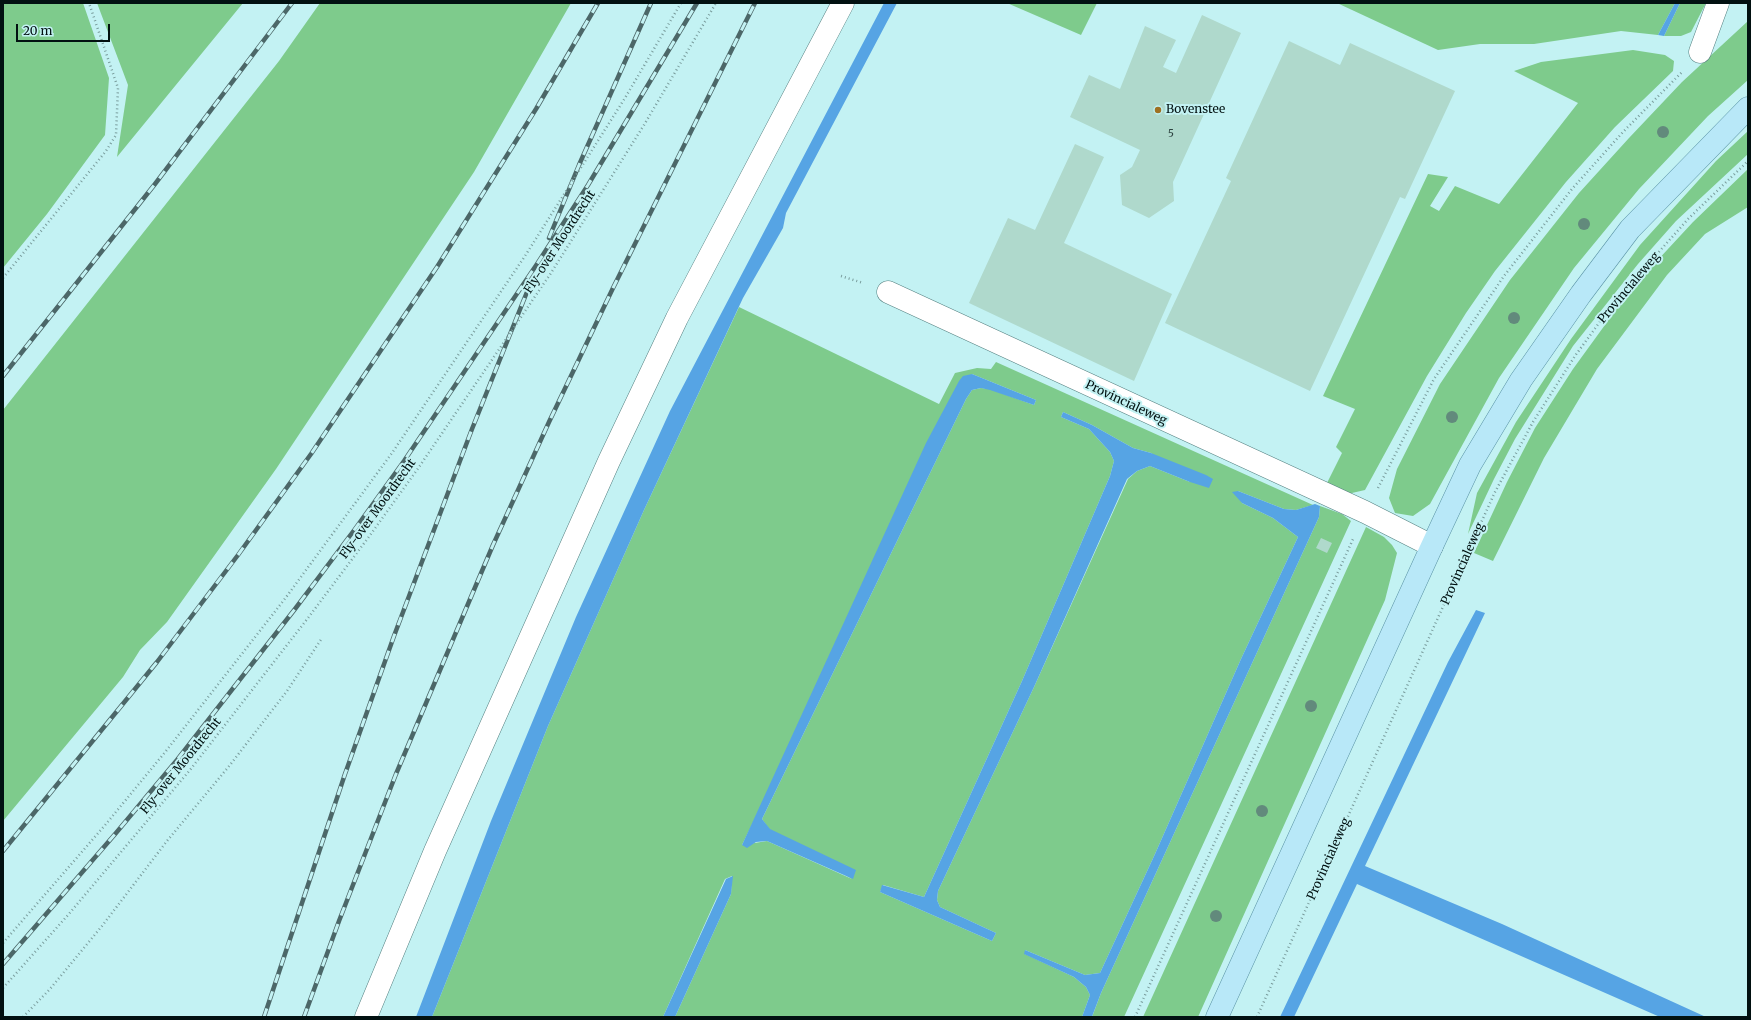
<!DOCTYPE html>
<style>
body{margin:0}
#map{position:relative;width:1751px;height:1020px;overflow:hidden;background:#c3f2f3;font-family:Merriweather,serif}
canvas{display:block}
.frame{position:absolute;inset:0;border:4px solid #021111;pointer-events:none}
.scale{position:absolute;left:16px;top:24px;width:94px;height:18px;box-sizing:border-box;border:2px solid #021111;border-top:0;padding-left:5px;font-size:12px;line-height:14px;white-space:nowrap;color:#021111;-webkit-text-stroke:3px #c3f2f3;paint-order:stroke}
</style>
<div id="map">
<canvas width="1751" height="1020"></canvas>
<div class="frame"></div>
<div class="scale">20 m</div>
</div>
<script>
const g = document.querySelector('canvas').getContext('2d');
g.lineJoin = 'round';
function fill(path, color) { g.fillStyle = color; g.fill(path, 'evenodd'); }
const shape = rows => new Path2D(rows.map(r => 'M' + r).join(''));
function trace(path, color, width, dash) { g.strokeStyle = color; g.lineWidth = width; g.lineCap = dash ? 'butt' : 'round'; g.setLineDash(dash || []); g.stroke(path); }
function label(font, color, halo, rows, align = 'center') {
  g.font = font + ' Merriweather,serif'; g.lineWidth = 4; g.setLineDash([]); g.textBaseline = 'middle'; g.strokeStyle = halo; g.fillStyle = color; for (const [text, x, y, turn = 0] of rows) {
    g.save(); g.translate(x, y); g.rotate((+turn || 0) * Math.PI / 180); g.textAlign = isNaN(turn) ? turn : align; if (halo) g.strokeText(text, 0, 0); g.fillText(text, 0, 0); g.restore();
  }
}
const green = shape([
 [3,3,83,3,109,78,105,135,47,214,3,268],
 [97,3,243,3,117,157,128,85],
 [320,3,571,3,474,172,276,469,167,622,140,650,123,677,3,821,3,410,279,61],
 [1007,3,1097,3,1081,35],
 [1337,3,1675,3,1658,35,1621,31,1534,44,1480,44,1438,50],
 [1680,3,1706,3,1691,32,1681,36,1664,36],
 [1748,21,1748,80,1708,116,1639,189,1574,268,1499,378,1430,504,1413,516,1395,513,1389,498,1397,469,1440,384,1510,280,1579,193,1629,138,1682,82],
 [1633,50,1665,55,1674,61,1673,71,1615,127,1566,182,1495,271,1466,313,1427,376,1365,490,1343,495,1325,487,1342,453,1336,447,1355,409,1323,396,1428,174,1448,177,1430,206,1439,211,1455,186,1499,204,1578,103,1514,71,1541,62],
 [1748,131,1748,154,1676,221,1638,264,1573,346,1515,439,1494,479,1468,534,1477,493,1516,422,1571,339,1640,245,1716,161],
 [1748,169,1748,207,1705,234,1667,275,1597,369,1544,458,1493,561,1474,553,1507,482,1535,428,1573,369,1618,307,1655,263,1693,222],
 [739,307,939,404,955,373,977,368,991,369,996,362,1313,505,1296,510,1284,509,1238,491,1242,503,1273,518,1298,537,1241,659,1155,854,1100,973,1085,975,1025,950,1025,954,1074,977,1086,987,1090,995,1082,1017,675,1017,731,894,732,876,725,879,663,1017,432,1017,548,726,644,510],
 [972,374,1036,400,1034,405,990,389,981,388,972,390,966,399,762,819,769,829,852,879,767,841,742,845],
 [1063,412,1092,425,1133,448,1151,453,1190,482,1150,466,1137,471,1128,479,1034,687,938,891,937,900,940,907,996,933,992,941,880,892,883,885,924,897,1022,681,1110,476,1114,461,1110,452,1089,429,1061,417],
 [1320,506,1342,514,1351,521,1124,1017,1092,1017,1101,993,1319,517],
 [1366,527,1384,537,1392,545,1397,553,1385,600,1198,1017,1143,1017]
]);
const water = shape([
 [884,3,897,3,786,213,783,228,743,298,644,510,548,726,432,1017,416,1017,491,821,576,617,670,411],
 [1675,3,1680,3,1664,36,1658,35],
 [972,374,1036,400,1034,405,990,390,981,388,972,390,966,399,762,819,770,829,856,870,853,879,767,841,756,842,747,848,742,845,926,443,959,381,963,376],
 [1063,412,1092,425,1133,448,1151,453,1206,475,1213,479,1209,488,1190,482,1150,466,1137,471,1127,479,1034,687,938,891,937,900,940,907,996,933,992,941,880,892,882,885,924,897,1022,681,1110,476,1114,461,1110,452,1089,429,1061,417],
 [1238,491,1284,509,1296,510,1315,504,1320,506,1319,517,1101,993,1093,1014,1092,1017,1082,1017,1090,995,1086,987,1074,977,1024,954,1025,950,1085,975,1100,973,1155,854,1241,659,1298,537,1273,518,1242,503,1232,492],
 [1476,610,1485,613,1365,866,1502,924,1706,1017,1660,1017,1357,884,1294,1017,1280,1017,1448,662],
 [733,876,731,894,675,1017,663,1017,726,879]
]);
const building = shape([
 [1202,15,1241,33,1173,182,1174,201,1149,218,1122,205,1120,175,1132,167,1140,150,1070,117,1089,75,1120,89,1145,26,1176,40,1163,67,1176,73],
 [1289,41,1340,65,1350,43,1455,91,1405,199,1400,197,1310,391,1165,323,1231,181,1226,178],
 [1075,144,1104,157,1064,243,1172,294,1134,381,969,303,1008,218,1035,230],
 [1321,538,1332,543,1327,553,1316,548]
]);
const path = shape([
 [841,276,863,283],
 [3,278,106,151,116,135,118,88,89,3],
 [1378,488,1434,379,1504,276,1572,189,1623,132,1683,71],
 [23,1017,50,989,102,926,167,841,230,765,287,691,322,638],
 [1135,1017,1354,537],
 [1257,1017,1495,492,1533,422,1575,356,1612,305,1688,219,1748,161]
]);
const minor = shape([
 [1700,52,1718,3],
 [888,292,1365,512,1432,546],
 [366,1017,435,851,609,461,677,318,843,3]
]);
const major = shape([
 [1217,1017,1432,546,1470,465,1521,380,1581,294,1630,229,1748,108]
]);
const rail = shape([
 [549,238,579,165,651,3],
 [3,376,155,184,292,3],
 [3,851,157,662,238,555,311,454,437,267,536,109,598,3],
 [3,964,116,833,177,760,295,609,355,529,404,461,537,264,588,185,697,3],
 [264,1017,345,774,394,636,472,429,533,277],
 [304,1017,339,921,396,774,493,545,549,422,613,288,755,3]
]);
const pathBridge = shape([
 [3,943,106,824,166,751,284,600,392,453,525,256,625,98,681,3],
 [3,988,68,915,190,770,308,618,368,538,417,470,551,273,644,125,716,3]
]);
const trees = [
 [1663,132],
 [1584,224],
 [1514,318],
 [1452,417],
 [1311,706],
 [1262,811],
 [1216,916]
];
const markers = [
 [1158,110,4,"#9f7122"]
];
const numberNames = [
 ["5",1171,134]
];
const poiNames = [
 ["Bovenstee",1166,110]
];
const streetNames = [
 ["Fly-over Moordrecht",560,242,-57],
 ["Provincialeweg",1629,288,-50],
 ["Provincialeweg",1126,403,25],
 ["Fly-over Moordrecht",378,509,-54],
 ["Provincialeweg",1463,564,-66],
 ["Fly-over Moordrecht",181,766,-51],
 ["Provincialeweg",1329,859,-66]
];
fill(green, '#7ecb8c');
fill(water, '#56a4e4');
fill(building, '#afd9cc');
trace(minor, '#558081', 23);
trace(major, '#5992a4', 23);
trace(path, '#7a9d9d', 2.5, [1, 3]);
trace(minor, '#fff', 22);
trace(major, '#b8e8f8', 22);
trace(rail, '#4c6768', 4.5);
trace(rail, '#c3f2f3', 3, [9]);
trace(pathBridge, '#7a9d9d', 2.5, [1, 3]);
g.fillStyle = '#628a7c';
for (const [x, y] of trees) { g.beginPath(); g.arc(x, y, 6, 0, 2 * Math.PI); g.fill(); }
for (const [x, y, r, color] of markers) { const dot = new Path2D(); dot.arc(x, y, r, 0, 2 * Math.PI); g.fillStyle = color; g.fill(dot); trace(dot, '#c3f2f3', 1.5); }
label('10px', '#2d4340', null, numberNames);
label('12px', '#021111', '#c3f2f3', poiNames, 'left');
label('12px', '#021111', '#c3f2f3', streetNames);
</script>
